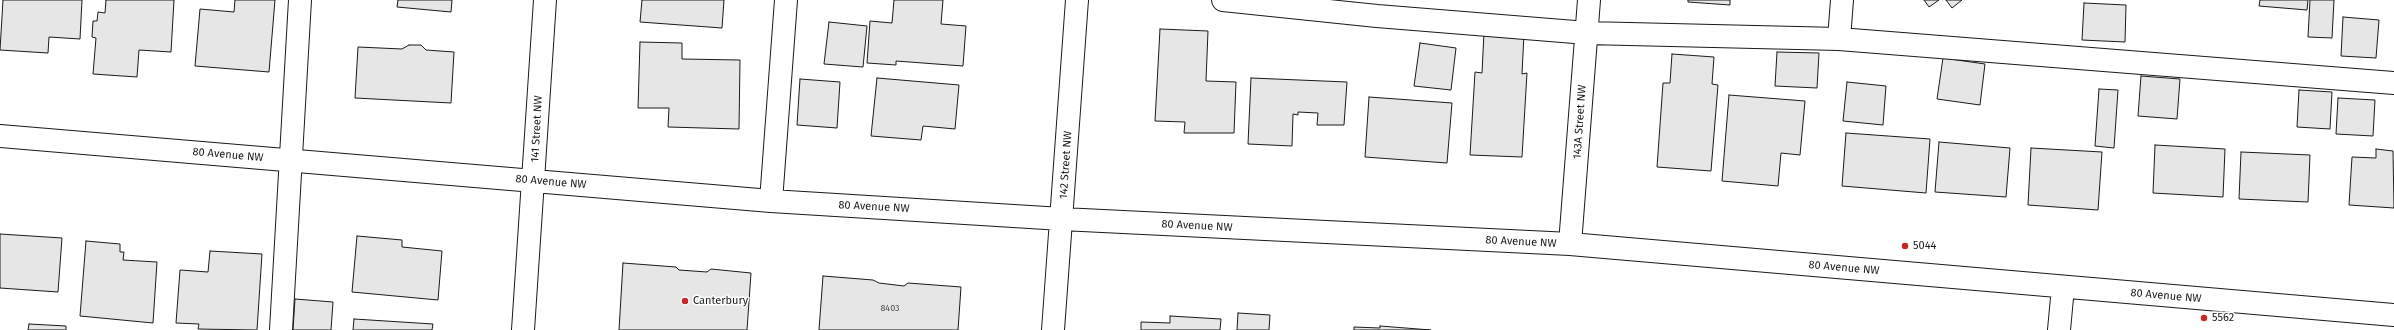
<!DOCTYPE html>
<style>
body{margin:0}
canvas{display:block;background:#fff}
</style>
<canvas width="2394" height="330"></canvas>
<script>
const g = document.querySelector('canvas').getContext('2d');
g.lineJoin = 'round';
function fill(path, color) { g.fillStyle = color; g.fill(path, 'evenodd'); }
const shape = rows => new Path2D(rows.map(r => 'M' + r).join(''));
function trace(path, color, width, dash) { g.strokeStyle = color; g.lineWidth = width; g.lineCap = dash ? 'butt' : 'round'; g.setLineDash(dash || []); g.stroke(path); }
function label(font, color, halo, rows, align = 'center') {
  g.font = font + ' "Fira Sans",sans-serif'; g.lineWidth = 3; g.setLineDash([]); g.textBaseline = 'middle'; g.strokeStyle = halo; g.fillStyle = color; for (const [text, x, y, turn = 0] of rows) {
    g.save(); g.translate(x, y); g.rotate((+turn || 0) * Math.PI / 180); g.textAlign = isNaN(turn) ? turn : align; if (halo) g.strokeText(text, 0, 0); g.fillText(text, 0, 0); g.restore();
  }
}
const building = shape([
 [3,0,82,0,80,39,49,37,48,53,0,50,3,0],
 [106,0,174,0,171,52,139,50,137,77,93,74,96,38,92,37,93,21,97,21,98,12,105,13,106,0],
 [235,0,275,0,269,72,195,66,200,9,234,12,235,0],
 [398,0,452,0,451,12,397,7,398,0],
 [642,0,724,0,722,28,640,22,642,0],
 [894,0,943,0,941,24,966,26,963,66,896,61,896,65,867,63,870,21,892,23,894,0],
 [1688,0,1730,0,1730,5,1688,2,1688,0],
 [1924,0,1939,0,1929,7,1924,0],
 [1946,0,1962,0,1952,8,1946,0],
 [2260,0,2308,0,2307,10,2259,6,2260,0],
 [2310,0,2334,0,2332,38,2308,37,2310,0],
 [2084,3,2126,5,2125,42,2082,40,2084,3],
 [2343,17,2379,20,2376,58,2341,56,2343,17],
 [829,22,867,26,863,67,824,64,829,22],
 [1160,29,1208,31,1206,81,1236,82,1234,133,1184,133,1185,122,1155,121,1160,29],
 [1484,32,1524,34,1522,74,1527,73,1522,157,1470,155,1475,72,1482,73,1484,32],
 [640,42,682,43,682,59,740,60,739,129,668,127,669,108,638,108,640,42],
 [1420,43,1456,48,1451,90,1414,86,1420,43],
 [409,45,421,45,426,50,454,52,451,103,355,98,358,47,402,49,409,45],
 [1777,52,1819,53,1817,88,1775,86,1777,52],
 [1672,54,1714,57,1712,84,1718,85,1711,171,1657,167,1663,83,1670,83,1672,54],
 [1943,58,1985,64,1980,105,1937,99,1943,58],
 [2141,76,2180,79,2177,119,2138,116,2141,76],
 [877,78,959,85,955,129,923,126,921,140,871,136,877,78],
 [1251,78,1347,82,1344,125,1317,125,1318,113,1298,112,1298,115,1293,114,1292,146,1248,144,1251,78],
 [800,79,840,82,837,128,797,125,800,79],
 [1847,82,1886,86,1883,125,1843,121,1847,82],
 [2099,89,2118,90,2114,148,2095,146,2099,89],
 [2299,90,2332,92,2330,129,2297,127,2299,90],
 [1729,95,1805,101,1800,155,1781,153,1778,186,1722,181,1729,95],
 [1369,97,1452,103,1447,163,1365,157,1369,97],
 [2338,98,2375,100,2373,136,2336,134,2338,98],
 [1846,133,1930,139,1926,193,1842,186,1846,133],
 [1939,142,2010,148,2006,197,1935,192,1939,142],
 [2155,145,2225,149,2223,197,2153,193,2155,145],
 [2031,148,2102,152,2098,210,2028,205,2031,148],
 [2376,149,2393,151,2394,208,2349,205,2352,157,2376,158,2376,149],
 [2241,152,2310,155,2308,202,2239,199,2241,152],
 [0,234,62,238,58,292,0,288,0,234],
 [357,236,402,240,402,247,442,251,438,300,352,292,357,236],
 [86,241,120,244,120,252,124,252,123,260,157,262,153,323,80,316,86,241],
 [210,251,262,254,257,330,198,329,199,324,176,323,180,270,208,272,210,251],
 [623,263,676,267,679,270,707,272,711,269,751,273,747,330,619,330,623,263],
 [823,276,873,280,879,283,904,286,908,283,961,287,958,330,819,330,823,276],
 [295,299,333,302,331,330,293,330,295,299],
 [1238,313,1270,315,1269,330,1237,330,1238,313],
 [1170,316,1221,319,1220,330,1141,330,1141,322,1170,323,1170,316],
 [354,319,433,324,432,330,353,330,354,319],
 [29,324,66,326,66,330,28,330,29,324],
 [1380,326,1431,330,1354,330,1354,327,1380,328,1380,326]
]);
const minor = shape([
 [1223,0,1377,16,1587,33,1839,39,2394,83],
 [1839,39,1842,0],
 [0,136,771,201,1062,219,1570,244,2394,315],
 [771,201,786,0],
 [1570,244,1589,0],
 [281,330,300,0],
 [523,330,545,0],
 [1053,330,1077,0],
 [2059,330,2063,287]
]);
const markers = [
 [1905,246,4,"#c62828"],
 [685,301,4,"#c62828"],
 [2204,318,4,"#c62828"]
];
const numberNames = [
 ["8403",890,308]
];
const streetNames = [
 ["143A Street NW",1580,122,-86],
 ["141 Street NW",537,129,-87],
 ["80 Avenue NW",228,155,5],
 ["142 Street NW",1066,165,-86],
 ["80 Avenue NW",551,182,5],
 ["80 Avenue NW",874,207,3],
 ["80 Avenue NW",1197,226,3],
 ["80 Avenue NW",1521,242,3],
 ["80 Avenue NW",1844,268,5],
 ["80 Avenue NW",2166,296,5]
];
const poiNames = [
 ["5044",1913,246],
 ["Canterbury",693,301],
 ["5562",2212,318]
];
fill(building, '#e6e6e6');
trace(building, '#1a1a1a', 1);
trace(minor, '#1a1a1a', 24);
trace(minor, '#fff', 22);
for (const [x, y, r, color] of markers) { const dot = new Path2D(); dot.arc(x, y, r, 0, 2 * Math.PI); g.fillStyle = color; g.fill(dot); trace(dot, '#fff', 1.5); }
label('9px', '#4d4d4d', null, numberNames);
label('11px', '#1a1a1a', '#fff', streetNames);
label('11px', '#1a1a1a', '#fff', poiNames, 'left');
</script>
